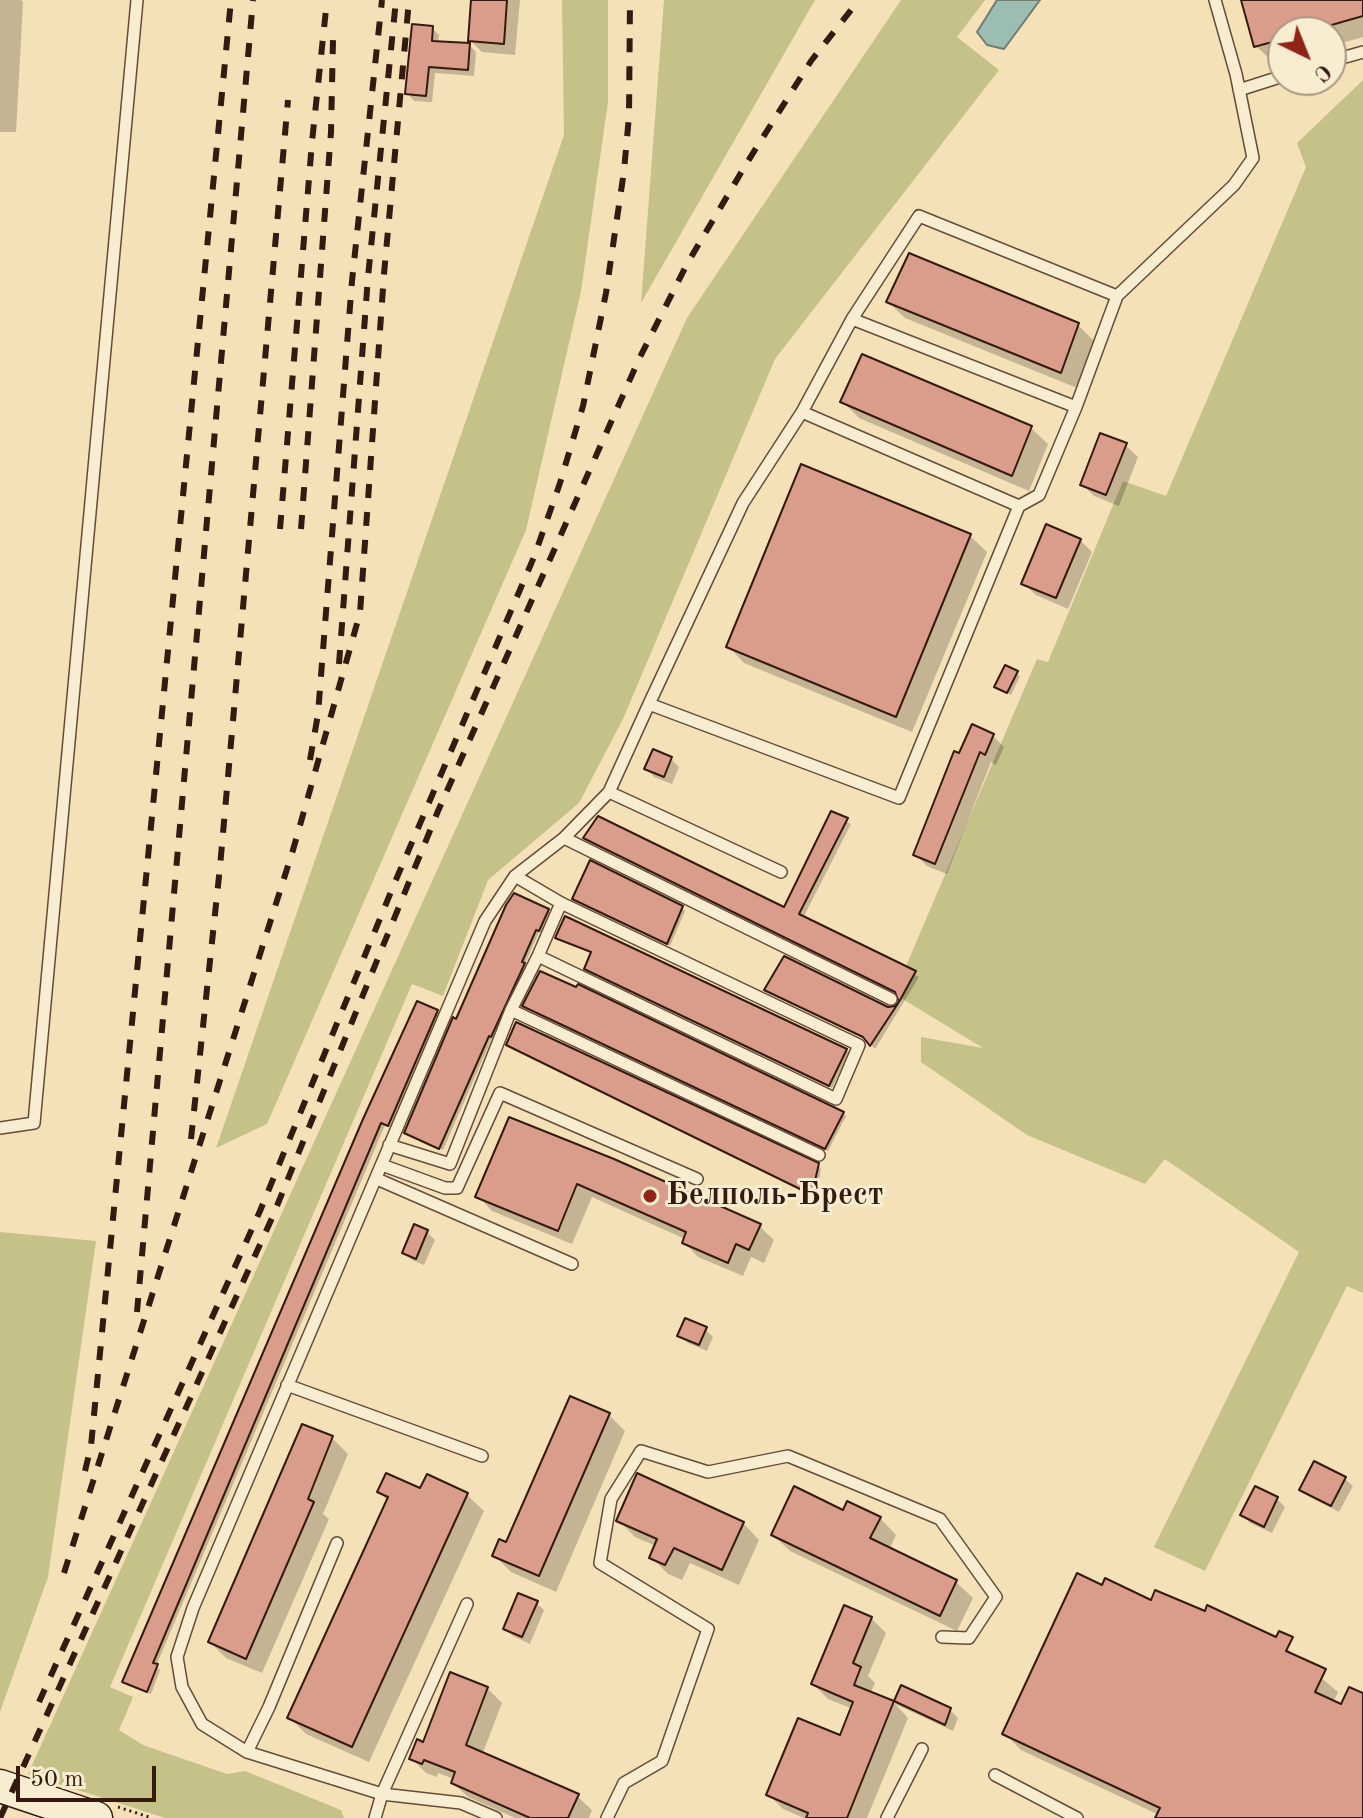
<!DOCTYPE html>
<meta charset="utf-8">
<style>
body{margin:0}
#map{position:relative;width:1363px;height:1818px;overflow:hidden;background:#f5e1b8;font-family:"Old Standard TT",serif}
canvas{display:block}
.north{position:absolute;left:1267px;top:16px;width:80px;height:80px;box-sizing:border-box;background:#f8ecd1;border:2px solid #aa9883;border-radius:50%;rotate:137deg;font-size:22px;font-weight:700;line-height:32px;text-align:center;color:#341a0f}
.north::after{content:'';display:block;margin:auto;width:28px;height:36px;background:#8f2418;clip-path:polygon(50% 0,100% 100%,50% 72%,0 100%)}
.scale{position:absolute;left:16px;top:1766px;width:140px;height:36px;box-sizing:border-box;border:4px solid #341a0f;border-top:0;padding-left:10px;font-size:24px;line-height:28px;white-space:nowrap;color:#341a0f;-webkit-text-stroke:6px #f8ecd1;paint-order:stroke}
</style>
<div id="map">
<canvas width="1363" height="1818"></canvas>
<div class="north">С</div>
<div class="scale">50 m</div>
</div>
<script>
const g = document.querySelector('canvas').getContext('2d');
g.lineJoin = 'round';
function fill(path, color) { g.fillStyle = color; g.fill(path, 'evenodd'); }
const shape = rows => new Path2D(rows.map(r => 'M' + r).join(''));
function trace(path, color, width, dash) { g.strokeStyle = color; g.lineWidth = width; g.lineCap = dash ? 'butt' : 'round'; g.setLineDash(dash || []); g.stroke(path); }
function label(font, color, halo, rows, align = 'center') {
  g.font = font + ' "Old Standard TT",serif'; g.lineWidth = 6; g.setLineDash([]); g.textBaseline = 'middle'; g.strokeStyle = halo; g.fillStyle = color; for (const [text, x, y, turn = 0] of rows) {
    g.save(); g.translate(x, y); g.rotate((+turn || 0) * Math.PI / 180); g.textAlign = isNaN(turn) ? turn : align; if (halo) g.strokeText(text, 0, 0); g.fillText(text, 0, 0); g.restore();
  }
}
const green = shape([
 [562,0,608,0,608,102,581,291,526,530,267,1124,216,1148,564,135],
 [664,0,815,0,641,303],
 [901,0,985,0,957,37,999,70,775,359,623,719,579,803,488,880,443,996,412,984,110,1687,133,1697,119,1730,143,1745,227,1774,245,1771,341,1810,344,1818,165,1818,28,1774,687,318],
 [1363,80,1363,1293,1347,1286,1205,1571,1154,1547,1299,1252,1165,1159,1145,1184,1027,1135,921,1062,921,1037,983,1048,901,998,916,971,906,966,1037,659,1048,662,1123,481,1166,496,1306,167,1297,143],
 [0,1232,96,1241,48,1577,0,1712]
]);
const water = shape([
 [997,0,1040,0,1004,49,987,45,977,32,997,0]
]);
const shadow = shape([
 [0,0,21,0,23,2,16,132,0,132],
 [473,0,520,0,515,55,482,52,470,40],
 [1243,0,1363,0,1363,37,1331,46,1331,32,1283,32,1283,59,1273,62,1256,46],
 [432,28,439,35,438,43,469,45,476,52,474,76,435,73,432,102,414,101,407,93],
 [888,302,1077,324,1094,341,1077,388,905,318],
 [843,402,1031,428,1048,444,1029,491,859,418],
 [1125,445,1138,457,1119,506,1094,496,1082,484],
 [970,536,987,552,912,732,744,663,728,646],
 [1080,540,1092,552,1068,609,1036,595,1023,583],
 [1006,668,1020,676,1011,695,997,687],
 [993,736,1004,747,996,765,991,762,947,874,927,866,915,854,960,755],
 [654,752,671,759,679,767,672,784,654,777,647,769],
 [832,814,851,824,803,918,919,977,875,1049,867,1040,766,990,888,1009,896,1008,901,1002,898,994,586,838,785,909],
 [578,902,682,908,685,911,670,946],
 [548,910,551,914,543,933,539,932,524,966,527,968,495,1039,492,1038,443,1150,410,1136,406,1133,457,1021],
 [558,937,846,1050,849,1054,832,1088,590,972,593,954],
 [528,1009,843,1113,846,1116,828,1151],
 [437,1012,440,1016,392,1129,385,1125,156,1666,160,1670,151,1694,127,1685,124,1681,365,1120],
 [512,1048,818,1165,821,1169,818,1184,808,1193],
 [510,1119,759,1226,774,1240,764,1263,751,1257,743,1276,698,1257,684,1242,685,1239,592,1197,572,1244,492,1211,478,1196],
 [427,1232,435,1240,424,1265,412,1260,404,1253],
 [705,1329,713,1337,707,1351,688,1343,680,1335],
 [609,1415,625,1431,556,1592,511,1572,495,1556,508,1545],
 [303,1426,332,1438,348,1454,323,1514,329,1519,262,1673,226,1658,210,1642],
 [1345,1479,1353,1486,1339,1512,1310,1497,1302,1490],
 [421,1491,467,1495,484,1511,369,1762,306,1734,289,1717,388,1501,379,1492],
 [1277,1499,1285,1507,1272,1533,1250,1523,1243,1515],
 [844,1512,880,1518,896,1535,889,1550,956,1582,973,1598,957,1631,790,1551,773,1535],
 [618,1520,743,1523,759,1540,739,1585,690,1563,682,1580,668,1574,651,1557,656,1546,635,1537],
 [1103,1588,1278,1641,1338,1692,1333,1703,1342,1707,1363,1695,1363,1818,1158,1818,1159,1815,1021,1750,1004,1733],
 [536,1603,544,1610,530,1644,513,1636,505,1629],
 [871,1618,886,1633,868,1676,875,1683,870,1694,895,1704,902,1687,950,1710,958,1718,953,1731,895,1704,908,1718,867,1818,804,1818,783,1809,768,1794,841,1738,853,1709,828,1699,813,1684],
 [487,1688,502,1703,482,1755,577,1796,592,1810,589,1818,515,1818,468,1797,453,1783,454,1779,438,1773,437,1777,426,1773,411,1758]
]);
const building = shape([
 [471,0,507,0,504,44,468,41,471,0],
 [1241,0,1363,0,1363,16,1307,32,1283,32,1283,39,1254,47,1241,0],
 [412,24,433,26,432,41,470,43,468,70,429,67,426,96,405,94,412,24],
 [909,253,1079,323,1061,373,886,302,909,253],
 [862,354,1032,426,1012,476,840,402,862,354],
 [1100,433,1127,443,1106,495,1080,485,1100,433],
 [801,464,971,534,896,717,726,647,801,464],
 [1046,524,1081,539,1056,598,1021,584,1046,524],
 [1005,665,1018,671,1007,693,994,687,1005,665],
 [972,724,994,734,985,755,980,752,935,864,913,855,954,751,959,753,972,724],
 [653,749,672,757,664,777,644,769,653,749],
 [831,811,848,818,799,914,916,971,899,1002,870,1046,863,1037,764,990,784,956,888,1007,895,1006,899,1002,895,992,583,838,598,816,784,907,831,811],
 [590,860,683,906,667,944,572,899,590,860],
 [514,893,549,909,539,931,536,930,522,962,525,963,491,1037,489,1036,439,1149,404,1133,453,1017,456,1019,506,905,514,893],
 [565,916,847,1049,829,1086,584,969,591,952,555,938,565,916],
 [540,971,576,987,578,984,844,1112,825,1149,522,1006,540,971],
 [417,1001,438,1010,388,1126,381,1123,153,1663,158,1664,147,1692,122,1682,363,1119,417,1001],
 [516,1022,819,1163,815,1181,804,1191,506,1045,516,1022],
 [509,1117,614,1159,761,1224,749,1250,736,1244,728,1263,682,1243,686,1232,577,1184,558,1231,475,1197,509,1117],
 [414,1224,428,1230,416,1259,402,1253,414,1224],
 [685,1318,707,1327,699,1345,677,1336,685,1318],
 [570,1396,610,1413,539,1576,492,1556,499,1539,506,1542,570,1396],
 [302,1424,333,1436,308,1499,314,1502,246,1659,208,1642,302,1424],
 [1314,1461,1346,1477,1331,1506,1299,1490,1314,1461],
 [386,1473,420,1488,427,1474,468,1493,352,1747,287,1718,388,1497,377,1492,386,1473],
 [637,1473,744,1522,722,1570,674,1548,665,1565,649,1558,657,1539,616,1521,637,1473],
 [794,1486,843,1510,847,1501,881,1517,870,1538,957,1580,940,1616,771,1535,794,1486],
 [1255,1486,1278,1497,1264,1527,1240,1515,1255,1486],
 [1077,1573,1102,1585,1105,1578,1151,1600,1155,1590,1205,1611,1207,1605,1276,1637,1279,1631,1293,1637,1286,1651,1326,1669,1315,1692,1341,1704,1349,1687,1363,1693,1363,1818,1155,1818,1160,1808,1002,1734,1077,1573],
 [518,1593,538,1601,522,1637,503,1629,518,1593],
 [844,1605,872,1617,853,1663,861,1667,854,1685,894,1701,847,1818,806,1818,808,1813,766,1795,798,1718,840,1735,853,1702,811,1684,844,1605],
 [450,1672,488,1687,466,1745,579,1794,568,1818,530,1818,451,1783,455,1772,424,1760,422,1764,409,1759,417,1739,423,1742,450,1672],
 [901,1685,951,1708,945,1725,894,1701,901,1685]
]);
const path = shape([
 [118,1807,152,1818]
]);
const service = shape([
 [1331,61,1363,52],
 [1239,90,1283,76],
 [1117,296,1234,185,1253,158,1236,74,1215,0],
 [852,319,919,216,1117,296,1076,407],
 [802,412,852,319,1076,407,1039,495,1019,506],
 [609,792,781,872],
 [564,838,891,999],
 [515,876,561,903],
 [511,1010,538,956,836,1099,859,1045,561,903,538,956],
 [0,1128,34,1123,137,0],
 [389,1145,450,1164,511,1010,819,1155],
 [382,1165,445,1188,457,1188,500,1093,697,1179],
 [377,1179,572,1264],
 [287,1385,482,1456],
 [467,1604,382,1794,461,1803,496,1818],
 [247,1752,269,1707,337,1543],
 [995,1775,1077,1818],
 [375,1818,382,1794,247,1752,202,1724,182,1687,177,1657,193,1608,485,921,515,876,564,838,609,792,649,704,743,503,802,412,1019,506,899,798,649,704],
 [607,1818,624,1783,662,1761,708,1629,600,1563,611,1499,641,1451,708,1472,788,1456,940,1519,996,1597,969,1638,942,1637],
 [887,1818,922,1749]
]);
const secondary = shape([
 [0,1786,96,1818]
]);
const rail = shape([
 [280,529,312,142,327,0],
 [301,529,331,132,333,40],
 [339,664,368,277,396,0],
 [310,760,318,714,352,281,382,0],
 [191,1139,220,867,288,100],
 [137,1312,253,0],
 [85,1471,91,1446,231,0],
 [64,1573,293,850,360,613,384,274,409,0],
 [39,1702,260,1211,395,882,534,557,560,483,583,406,606,293,624,171,629,116,630,0],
 [0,1818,272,1218,438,811,640,357,687,264,748,161,811,61,859,0]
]);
const markers = [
 [650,1196,8,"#8f2418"]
];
const poiNames = [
 ["Белполь-Брест",666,1196]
];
fill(green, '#c4c189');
fill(water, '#9cbdb1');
trace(water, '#727c70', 2);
fill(shadow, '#0003');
fill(building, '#da9c8b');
trace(building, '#341a0f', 2);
trace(service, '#644c39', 14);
trace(secondary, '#341a0f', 35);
trace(path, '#341a0f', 3, [2, 4]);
trace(service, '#f8ecd1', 11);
trace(secondary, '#f8ecd1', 32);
trace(rail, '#341a0f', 6, [14, 14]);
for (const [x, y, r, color] of markers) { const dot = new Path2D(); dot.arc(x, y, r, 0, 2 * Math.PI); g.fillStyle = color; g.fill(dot); trace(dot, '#f8ecd1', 3); }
label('bold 32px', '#341a0f', '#f8ecd1', poiNames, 'left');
</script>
